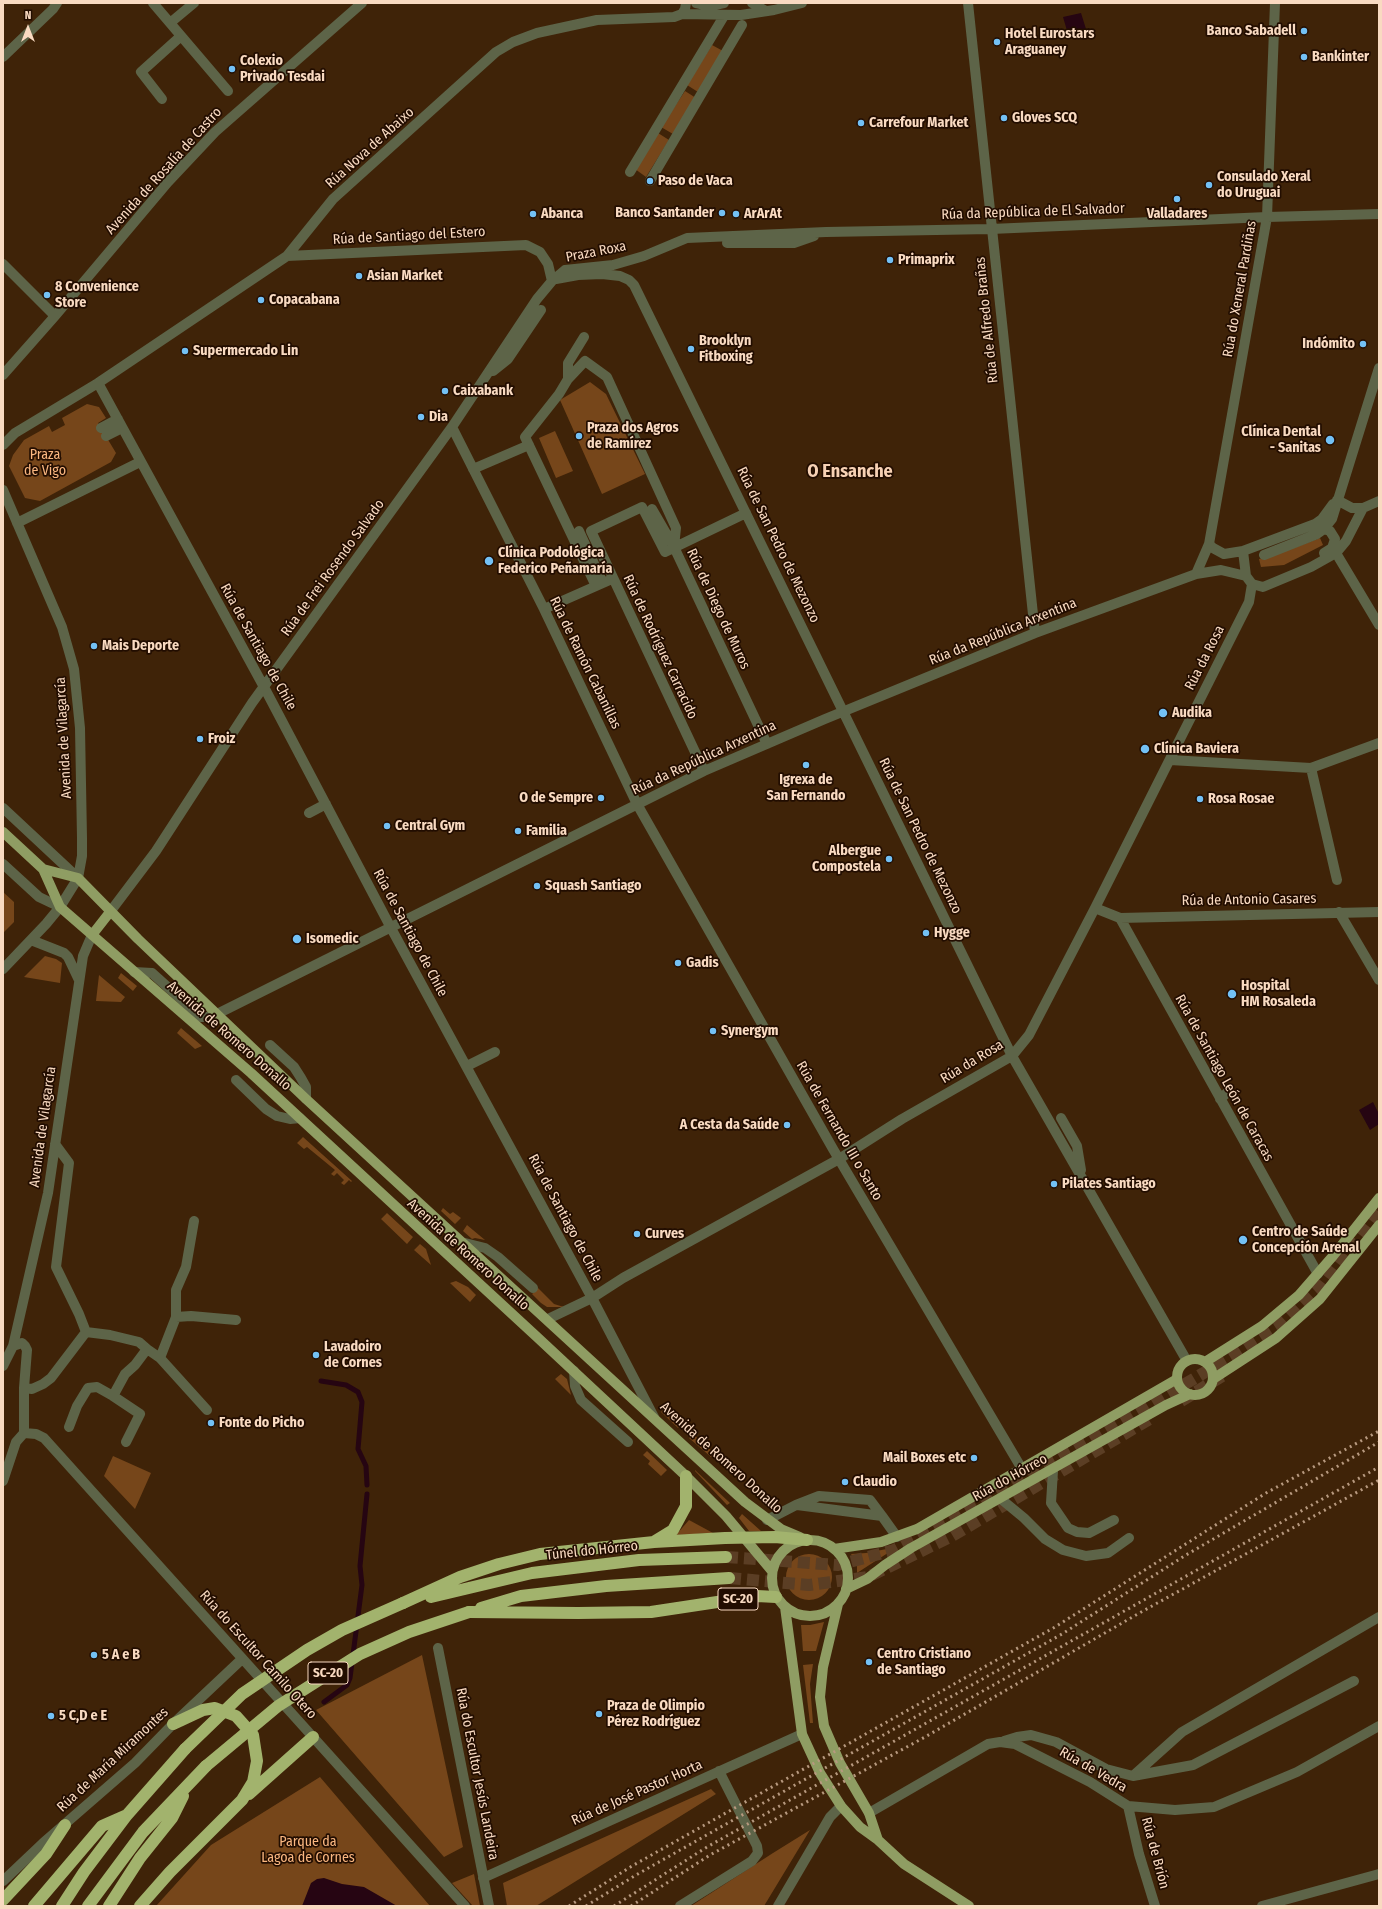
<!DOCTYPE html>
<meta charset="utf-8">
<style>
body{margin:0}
#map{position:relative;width:1382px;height:1909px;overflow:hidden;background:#3f2308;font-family:"Fira Sans Condensed",sans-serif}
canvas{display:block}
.frame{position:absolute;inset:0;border:4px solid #f9dac1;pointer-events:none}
.north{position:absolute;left:8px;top:8px;width:40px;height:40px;-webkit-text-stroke:3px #220d00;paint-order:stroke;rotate:0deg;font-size:11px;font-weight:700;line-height:16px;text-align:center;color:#f9dac1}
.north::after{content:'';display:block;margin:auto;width:14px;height:18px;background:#f9dac1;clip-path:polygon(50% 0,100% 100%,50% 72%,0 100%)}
</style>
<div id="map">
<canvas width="1382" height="1909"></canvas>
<div class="frame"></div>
<div class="north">N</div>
</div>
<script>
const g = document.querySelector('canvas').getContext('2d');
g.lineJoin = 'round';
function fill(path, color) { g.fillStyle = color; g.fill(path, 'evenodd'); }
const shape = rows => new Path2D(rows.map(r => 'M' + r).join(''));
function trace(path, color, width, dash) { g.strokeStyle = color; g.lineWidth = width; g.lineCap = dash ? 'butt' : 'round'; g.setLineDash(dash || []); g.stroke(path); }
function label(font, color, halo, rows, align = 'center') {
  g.font = font + ' "Fira Sans Condensed",sans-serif'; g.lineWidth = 3.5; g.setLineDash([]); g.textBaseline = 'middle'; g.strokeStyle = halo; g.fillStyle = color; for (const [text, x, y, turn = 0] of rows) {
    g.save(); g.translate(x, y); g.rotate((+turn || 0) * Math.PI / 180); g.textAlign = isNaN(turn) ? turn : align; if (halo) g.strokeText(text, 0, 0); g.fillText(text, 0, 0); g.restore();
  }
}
const green = shape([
 [712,45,723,51,698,92,687,85],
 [685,91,696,98,673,134,661,127],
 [658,133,669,140,646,177,635,169],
 [590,382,606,394,645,474,602,494,560,400],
 [87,404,99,407,106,418,98,423,116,453,111,462,40,501,25,498,9,466,13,455,24,440,49,426,52,432,65,425,62,418],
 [555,431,573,471,556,478,539,438],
 [1320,538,1323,545,1284,565,1261,567,1259,559,1272,556],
 [3,892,14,902,14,922,3,933],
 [45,956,56,959,62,963,60,983,24,977],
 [121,973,137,986,133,991,118,978],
 [99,975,125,997,121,1002,96,1001],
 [181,1028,202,1046,195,1049,177,1033],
 [303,1137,352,1181,351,1182,349,1180,344,1185,341,1183,344,1180,337,1173,334,1176,331,1174,335,1170,307,1147,304,1149,297,1143],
 [443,1208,450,1214,453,1212,461,1218,455,1224,441,1211],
 [387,1213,413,1237,407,1244,381,1219],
 [467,1225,485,1240,475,1238,472,1239,463,1231],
 [420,1244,426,1249,431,1265,414,1250],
 [456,1281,468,1287,476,1295,470,1302,450,1283],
 [538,1288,554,1304,564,1307,547,1307,541,1303,532,1294],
 [561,1374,567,1379,571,1395,555,1379],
 [665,1408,682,1424,678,1428,661,1412],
 [693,1434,714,1453,711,1457,689,1438],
 [647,1451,667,1470,661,1476,648,1464,650,1461,643,1455],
 [113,1456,151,1473,135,1509,104,1476],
 [695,1470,730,1503,727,1505,695,1471],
 [742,1514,761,1531,749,1531,739,1518],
 [689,1520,713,1533,676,1535],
 [897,1547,857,1573,857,1565,851,1554,866,1553],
 '786 1577a23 23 0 1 1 46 0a23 23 0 1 1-46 0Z',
 [824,1622,816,1651,803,1651,801,1625,810,1625],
 [422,1655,463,1847,444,1857,316,1710],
 [813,1664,810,1684,813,1723,810,1723,803,1665],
 [320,1777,430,1906,156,1906,211,1845],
 [711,1789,716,1794,536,1906,507,1906,503,1883],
 [810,1830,764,1906,691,1906,773,1853],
 [474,1874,480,1906,473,1906,452,1883]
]);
const water = shape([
 [1081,13,1086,29,1068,34,1063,17],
 [1373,1102,1379,1114,1379,1124,1370,1130,1359,1110],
 [324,1878,342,1884,364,1887,397,1906,302,1906,311,1883,317,1879]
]);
const stream = shape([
 [321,1381,346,1385,358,1392,362,1402,358,1449,366,1466,367,1485],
 [324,1702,347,1685,350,1678,362,1585,360,1566,367,1494]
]);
const highwayTunnel = shape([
 [1181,1401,1224,1375],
 [726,1557,838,1565,894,1550,965,1512,1118,1424,1237,1353,1280,1325,1317,1291,1379,1210],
 [729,1578,809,1585,868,1577,952,1536,1153,1417]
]);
const minor = shape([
 [153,3,228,91],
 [696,3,710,6,724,3],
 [752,3,766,11],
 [968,3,1035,633],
 [682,14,741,15,774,10,802,3],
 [170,23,194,3],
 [3,57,53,9,57,3],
 [162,99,141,72,181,36],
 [174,157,182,167],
 [630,172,724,16],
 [650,181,742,25],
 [727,243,794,243,814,236],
 [287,256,526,245,540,252,548,264,552,281],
 [3,264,55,316],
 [556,279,578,275,602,274,620,276,629,280,634,285,1012,1056,1187,1361],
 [493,371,508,359,541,310],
 [3,375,55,316,168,182,215,132,362,3],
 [568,379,568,363,584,337],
 [98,383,264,687,391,928,592,1298,654,1417],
 [452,427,544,609,637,804,833,1149,1022,1469],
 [101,428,118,419],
 [106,436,122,428],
 [3,445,15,433,98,383,287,256,333,199,496,52,513,42,537,33,597,20,674,17,682,14,685,9,686,3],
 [473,469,529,445],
 [3,490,62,627,74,669,80,728,82,838,82,856,78,878,60,907,46,924,3,969],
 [1337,500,1352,508,1363,508,1379,501],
 [652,509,674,547],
 [17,523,140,462],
 [1324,529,1330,531,1335,539,1332,548,1324,553],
 [579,531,603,583],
 [1209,544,1213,548,1224,554,1243,551,1315,524,1322,519,1333,504],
 [1243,551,1246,576,1252,584,1263,587,1311,567,1336,553,1346,541,1363,508],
 [1336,553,1379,625],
 [1264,555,1317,534,1324,529,1332,519,1379,368],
 [1196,574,1209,544,1267,217,1275,3],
 [596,586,525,437,559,394,568,379,585,361,607,377,676,528,674,547,767,744],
 [544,609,612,579],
 [1170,760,1311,768,1379,743],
 [1311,768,1337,880],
 [704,771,591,531,642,507,665,552,746,513],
 [3,808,78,878],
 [309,813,326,804],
 [3,864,39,897,60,907],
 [1095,908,1120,918,1318,1274],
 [110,912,156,851,252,703,452,427,537,299,552,281,565,270,613,265,644,256,687,238,826,232,991,229,1267,217,1379,214],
 [1339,912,1379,980],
 [1120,918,1379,912],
 [31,940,64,953,68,957,79,980],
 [134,972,152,973,201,1017,211,1017,704,771,825,719,1035,633,1196,574,1221,570,1246,576],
 [270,1045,294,1067,301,1078,306,1087,306,1099],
 [467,1066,495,1052],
 [236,1080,266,1109,277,1116,290,1119,300,1118],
 [1220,1099,1229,1091],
 [1061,1118,1077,1146,1081,1170],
 [465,1243,485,1248,498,1257,533,1288],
 [176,1317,191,1316,236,1320],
 [548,1319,592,1298,623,1278,839,1159,902,1119,1012,1056,1029,1035,1095,908,1249,602,1252,584],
 [86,1332,110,1335,139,1342,147,1349],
 [13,1346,22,1343,25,1346,27,1350,24,1388,24,1433],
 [160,1358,207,1410],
 [3,1366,13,1346,48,1193,83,956,92,935],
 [574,1371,575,1386,581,1400,628,1442],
 [24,1388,32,1389,43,1384,51,1378,86,1332,79,1314,56,1267,69,1163,55,1144],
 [113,1396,140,1414,126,1442],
 [69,1427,77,1406,88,1388,97,1387,113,1396,125,1374,135,1365,147,1349,160,1358,176,1317,176,1290,186,1267,194,1221],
 [24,1433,36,1434,44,1438,465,1906],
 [1053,1471,1051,1503,1068,1528,1077,1532,1089,1533,1114,1520],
 [3,1481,16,1442,24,1433],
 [1001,1499,1024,1518,1045,1539,1063,1550,1086,1556,1108,1553,1129,1538],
 [797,1505,882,1516,897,1537],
 [767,1520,796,1505,819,1496,870,1500,882,1516],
 [438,1648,489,1906],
 [1004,1741,1017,1737,1031,1735,1056,1742,1106,1769,1133,1776,1193,1765,1354,1681],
 [1133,1776,1182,1732,1379,1617],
 [1128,1806,1139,1854,1155,1906],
 [869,1813,988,1744,1000,1742,1015,1744,1090,1782,1128,1806,1175,1810,1214,1807,1297,1772,1379,1726],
 [483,1878,802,1734],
 [3,1881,43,1843,135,1763,173,1724,242,1659],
 [680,1906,752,1861,758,1853,757,1846,719,1771],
 [778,1906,830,1817,841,1806],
 [1262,1906,1379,1874]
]);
const major = shape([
 [3,832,43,869,60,907,251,1073,537,1337,686,1476,726,1516,772,1571],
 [43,869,78,878,138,939,306,1099,745,1502,781,1529,800,1537],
 [92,935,110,912],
 '1177 1377a18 18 0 1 1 36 0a18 18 0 1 1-36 0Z',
 [1205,1362,1262,1326,1299,1295,1333,1256,1379,1198],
 [1213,1379,1276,1338,1320,1299,1379,1225],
 '772 1578a38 38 0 1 1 76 0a38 38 0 1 1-76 0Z',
 [834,1549,881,1542,917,1529,1177,1379],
 [846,1589,867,1579,885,1565,911,1548,1166,1405,1190,1394],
 [838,1604,823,1667,820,1697,824,1726,840,1763,869,1813,878,1840],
 [785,1607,802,1734,820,1773,841,1806,860,1827,878,1840,904,1864,969,1906]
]);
const highway = shape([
 [655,1541,673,1530,686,1506,686,1476],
 [431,1597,532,1573,639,1560,726,1557],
 [403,1603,460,1577,499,1564,540,1554,654,1542,725,1538,775,1537,807,1540],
 [481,1608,521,1596,606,1586,729,1578],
 [469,1612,578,1613,651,1612,757,1596,776,1597],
 [249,1794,313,1737],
 [3,1900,46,1854,65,1825],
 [34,1906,102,1826,127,1815],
 [62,1906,84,1872,127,1815,185,1749],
 [88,1906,143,1832,206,1766],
 [109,1906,140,1858,172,1818,183,1796],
 [140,1906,170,1872,242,1800,253,1782,257,1761,253,1735,236,1716,215,1708,203,1710,173,1724]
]);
const rail = shape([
 [569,1906,632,1866,1055,1627,1266,1493,1379,1431],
 [586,1906,636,1875,1062,1634,1186,1555,1379,1442],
 [614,1906,707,1847,1379,1467],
 [631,1906,710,1855,925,1737,1143,1611,1379,1480]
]);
const highwayBridge = shape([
 [185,1749,242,1694,307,1650,342,1630,403,1603],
 [206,1766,278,1706,360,1654,409,1632,469,1612]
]);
const markers = [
 [1304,31,4,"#73c1f5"],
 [997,42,4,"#73c1f5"],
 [1304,57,4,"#73c1f5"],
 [232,69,4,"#73c1f5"],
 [1004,118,4,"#73c1f5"],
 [861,123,4,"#73c1f5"],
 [650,181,4,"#73c1f5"],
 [1209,185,4,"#73c1f5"],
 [1177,199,4,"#73c1f5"],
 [722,213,4,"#73c1f5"],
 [533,214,4,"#73c1f5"],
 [736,214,4,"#73c1f5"],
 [890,260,4,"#73c1f5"],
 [359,276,4,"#73c1f5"],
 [47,295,4,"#73c1f5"],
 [261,300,4,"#73c1f5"],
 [1363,344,4,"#73c1f5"],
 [691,349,4,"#73c1f5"],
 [185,351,4,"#73c1f5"],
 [445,391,4,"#73c1f5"],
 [421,417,4,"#73c1f5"],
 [579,436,4,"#73c1f5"],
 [1330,440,5,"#73c1f5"],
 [489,561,5,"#73c1f5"],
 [94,646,4,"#73c1f5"],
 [1163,713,5,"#73c1f5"],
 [200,739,4,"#73c1f5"],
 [1145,749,5,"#73c1f5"],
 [806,765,4,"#73c1f5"],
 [601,798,4,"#73c1f5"],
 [1200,799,4,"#73c1f5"],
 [387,826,4,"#73c1f5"],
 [518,831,4,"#73c1f5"],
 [889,859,4,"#73c1f5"],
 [537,886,4,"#73c1f5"],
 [926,933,4,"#73c1f5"],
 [297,939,5,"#73c1f5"],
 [678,963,4,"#73c1f5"],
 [1232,994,5,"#73c1f5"],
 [713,1031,4,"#73c1f5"],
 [787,1125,4,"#73c1f5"],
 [1054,1184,4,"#73c1f5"],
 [637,1234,4,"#73c1f5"],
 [1243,1240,5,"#73c1f5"],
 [316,1355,4,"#73c1f5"],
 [211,1423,4,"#73c1f5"],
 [974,1458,4,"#73c1f5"],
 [845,1482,4,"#73c1f5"],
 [94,1655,4,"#73c1f5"],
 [869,1662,4,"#73c1f5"],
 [599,1714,4,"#73c1f5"],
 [51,1716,4,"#73c1f5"]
];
const shields = [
 [738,1599,40],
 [328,1673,40]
];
const shieldNames = [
 ["SC-20",738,1599],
 ["SC-20",328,1673]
];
const poiNames = [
 ["Banco Sabadell",1296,31,"right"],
 ["Hotel Eurostars",1005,34],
 ["Araguaney",1005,50],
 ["Bankinter",1312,57],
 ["Colexio",240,61],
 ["Privado Tesdai",240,77],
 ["Gloves SCQ",1012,118],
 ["Carrefour Market",869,123],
 ["Consulado Xeral",1217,177],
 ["do Uruguai",1217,193],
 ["Paso de Vaca",658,181],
 ["Banco Santander",714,213,"right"],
 ["Abanca",541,214],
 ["ArArAt",744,214],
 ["Valladares",1177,214,"center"],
 ["Primaprix",898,260],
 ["Asian Market",367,276],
 ["8 Convenience",55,287],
 ["Store",55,303],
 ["Copacabana",269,300],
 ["Brooklyn",699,341],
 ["Fitboxing",699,357],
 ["Indómito",1355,344,"right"],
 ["Supermercado Lin",193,351],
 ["Caixabank",453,391],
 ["Dia",429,417],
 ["Praza dos Agros",587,428],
 ["de Ramírez",587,444],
 ["Clínica Dental",1321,432,"right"],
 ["- Sanitas",1321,448,"right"],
 ["Clínica Podológica",498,553],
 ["Federico Peñamaría",498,569],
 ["Mais Deporte",102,646],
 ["Audika",1172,713],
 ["Froiz",208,739],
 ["Clínica Baviera",1154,749],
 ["Igrexa de",806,780,"center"],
 ["San Fernando",806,796,"center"],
 ["O de Sempre",593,798,"right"],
 ["Rosa Rosae",1208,799],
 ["Central Gym",395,826],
 ["Familia",526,831],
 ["Albergue",881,851,"right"],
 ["Compostela",881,867,"right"],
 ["Squash Santiago",545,886],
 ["Hygge",934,933],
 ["Isomedic",306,939],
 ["Gadis",686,963],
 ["Hospital",1241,986],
 ["HM Rosaleda",1241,1002],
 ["Synergym",721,1031],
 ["A Cesta da Saúde",779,1125,"right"],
 ["Pilates Santiago",1062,1184],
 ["Centro de Saúde",1252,1232],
 ["Concepción Arenal",1252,1248],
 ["Curves",645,1234],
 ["Lavadoiro",324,1347],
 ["de Cornes",324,1363],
 ["Fonte do Picho",219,1423],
 ["Mail Boxes etc",966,1458,"right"],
 ["Claudio",853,1482],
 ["Centro Cristiano",877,1654],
 ["de Santiago",877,1670],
 ["5 A e B",102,1655],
 ["Praza de Olimpio",607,1706],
 ["Pérez Rodríguez",607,1722],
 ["5 C,D e E",59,1716]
];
const streetNames = [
 ["Rúa Nova de Abaixo",370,148,-42],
 ["Avenida de Rosalía de Castro",164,171,-48],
 ["Rúa da República de El Salvador",1033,212,-2],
 ["Rúa de Santiago del Estero",409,236,-3],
 ["Praza Roxa",596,252,-11],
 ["Rúa do Xeneral Pardiñas",1240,289,-80],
 ["Rúa de Alfredo Brañas",987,320,-96],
 ["Rúa de San Pedro de Mezonzo",778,545,64],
 ["Rúa de Frei Rosendo Salvado",333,568,-54],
 ["Rúa de Diego de Muros",718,609,65],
 ["Rúa da República Arxentina",1003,632,-22],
 ["Rúa de Santiago de Chile",258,647,61],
 ["Rúa de Rodríguez Carracido",660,647,65],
 ["Rúa da Rosa",1205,658,-63],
 ["Rúa de Ramón Cabanillas",585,663,64],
 ["Avenida de Vilagarcía",64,738,-93],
 ["Rúa da República Arxentina",704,758,-25],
 ["Rúa de San Pedro de Mezonzo",920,836,64],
 ["Rúa de Antonio Casares",1249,900,-1],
 ["Rúa de Santiago de Chile",410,933,62],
 ["Avenida de Romero Donallo",229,1036,41],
 ["Rúa da Rosa",972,1062,-31],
 ["Rúa de Santiago León de Caracas",1224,1078,61],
 ["Avenida de Vilagarcía",43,1127,-82],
 ["Rúa de Fernando III o Santo",839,1131,60],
 ["Rúa de Santiago de Chile",565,1218,62],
 ["Avenida de Romero Donallo",468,1255,42],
 ["Avenida de Romero Donallo",721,1458,42],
 ["Rúa do Hórreo",1010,1478,-29],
 ["Túnel do Hórreo",592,1551,-6],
 ["Rúa do Escultor Camilo Otero",258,1655,48],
 ["Rúa de María Miramontes",113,1760,-43],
 ["Rúa de Vedra",1093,1770,30],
 ["Rúa do Escultor Jesús Landeira",477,1774,79],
 ["Rúa de José Pastor Horta",637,1793,-24],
 ["Rúa de Brión",1155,1853,75]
];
const parkNames = [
 ["Praza",45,455],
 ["de Vigo",45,471],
 ["Parque da",308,1842],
 ["Lagoa de Cornes",308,1858]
];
const districtNames = [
 ["O Ensanche",850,472]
];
fill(green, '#76461a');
fill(water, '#260512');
trace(stream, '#260512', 5);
trace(highwayTunnel, '#5b3e24', 12, [12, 6]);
trace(minor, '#5d6448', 10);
trace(major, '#8f9d63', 10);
trace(highway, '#a2b36d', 12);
trace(rail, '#b7997f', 3, [2, 4]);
trace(highwayBridge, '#a2b36d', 12);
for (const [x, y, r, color] of markers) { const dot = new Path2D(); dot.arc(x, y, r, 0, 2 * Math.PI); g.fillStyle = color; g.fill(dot); trace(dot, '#220d00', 1.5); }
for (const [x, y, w] of shields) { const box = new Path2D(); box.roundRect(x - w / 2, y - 11, w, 22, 3); g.fillStyle = '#220d00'; g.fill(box); trace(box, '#f9dac1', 1); }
label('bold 13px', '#f9dac1', null, shieldNames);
label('bold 14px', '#f9dac1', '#220d00', poiNames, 'left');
label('14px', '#f9dac1', '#220d00', streetNames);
label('14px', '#fab780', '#220d00', parkNames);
label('bold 18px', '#f7d1b4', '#220d00', districtNames);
</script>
